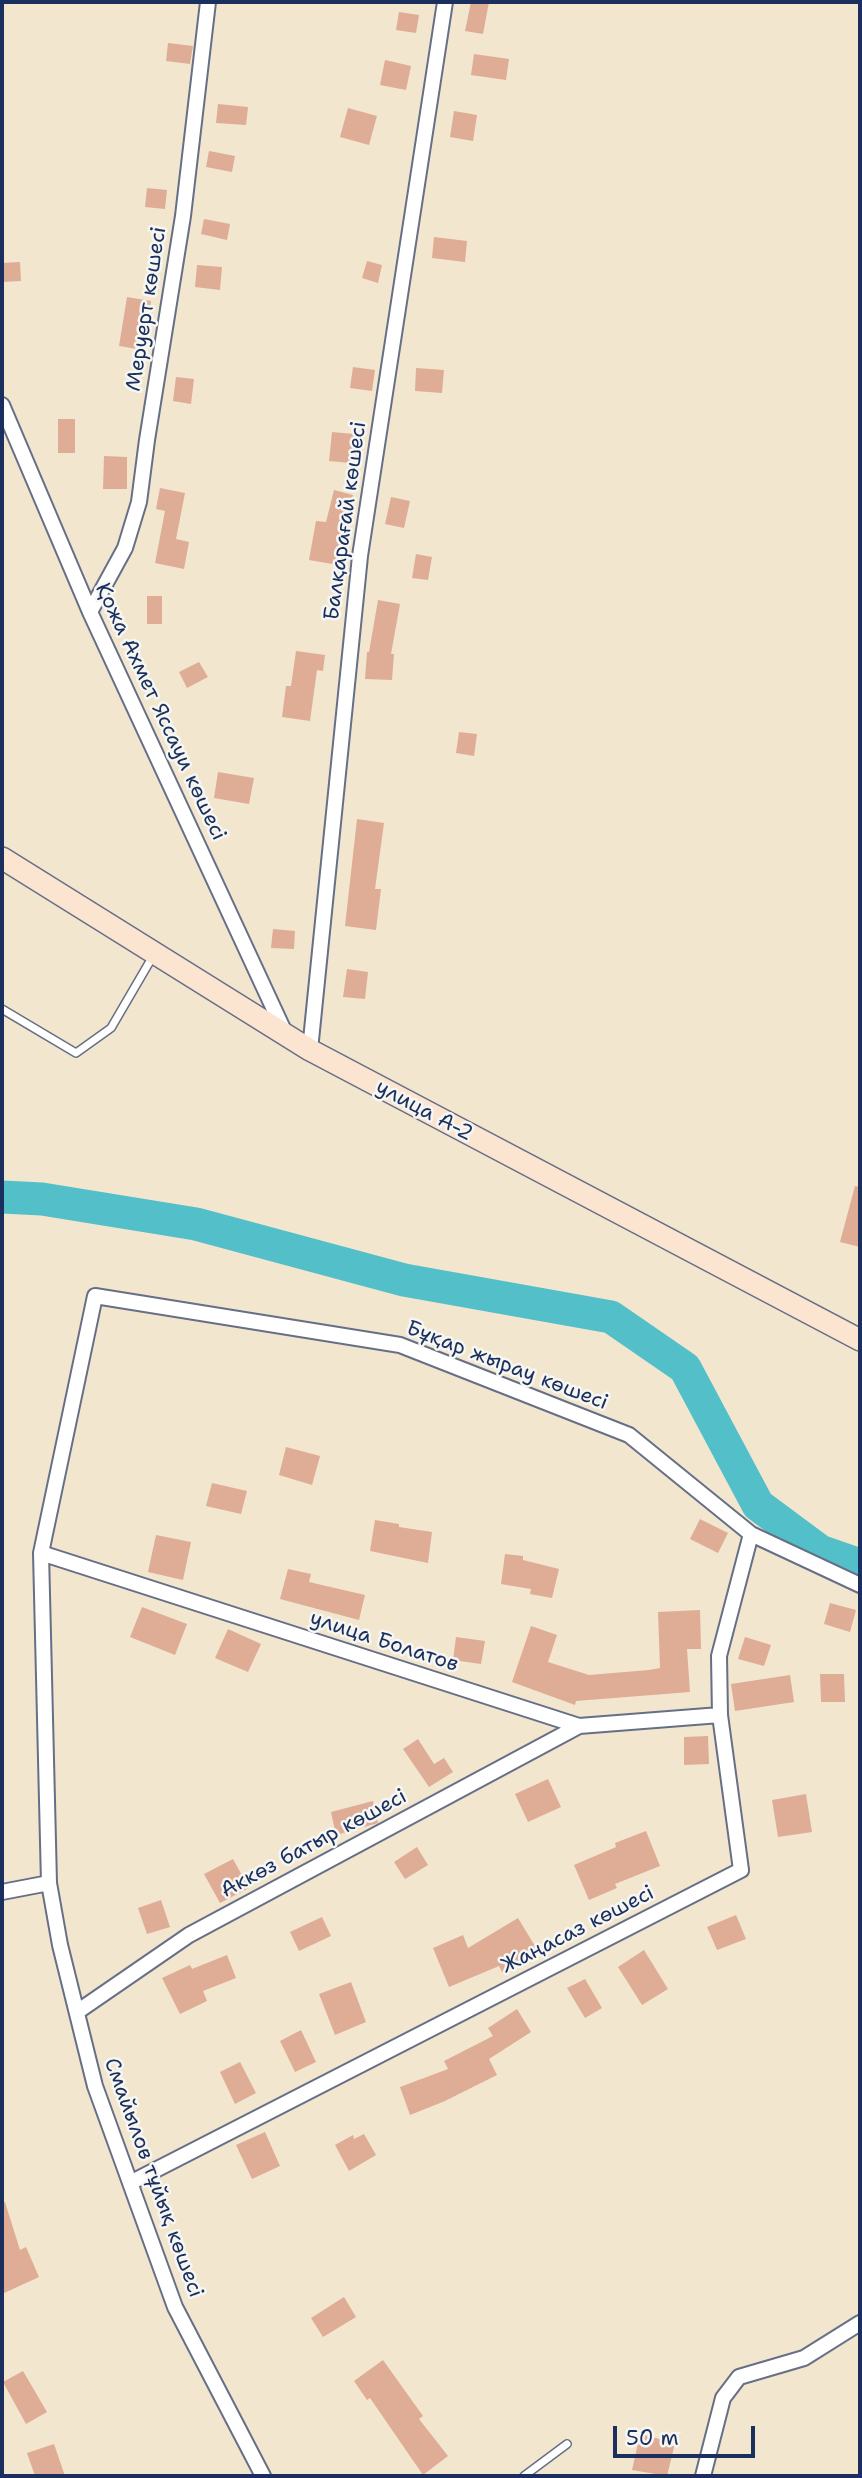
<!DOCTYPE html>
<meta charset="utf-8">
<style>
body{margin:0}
#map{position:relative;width:862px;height:2478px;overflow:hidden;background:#f2e6cf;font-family:"Shantell Sans",sans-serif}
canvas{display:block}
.frame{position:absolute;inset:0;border:4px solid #1b2f5e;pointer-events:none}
.scale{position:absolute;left:613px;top:2426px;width:142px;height:32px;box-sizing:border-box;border:4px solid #1b2f5e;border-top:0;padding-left:9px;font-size:21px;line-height:24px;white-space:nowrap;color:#1b2f5e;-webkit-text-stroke:5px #f6f6f2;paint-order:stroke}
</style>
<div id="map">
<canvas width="862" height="2478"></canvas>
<div class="frame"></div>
<div class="scale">50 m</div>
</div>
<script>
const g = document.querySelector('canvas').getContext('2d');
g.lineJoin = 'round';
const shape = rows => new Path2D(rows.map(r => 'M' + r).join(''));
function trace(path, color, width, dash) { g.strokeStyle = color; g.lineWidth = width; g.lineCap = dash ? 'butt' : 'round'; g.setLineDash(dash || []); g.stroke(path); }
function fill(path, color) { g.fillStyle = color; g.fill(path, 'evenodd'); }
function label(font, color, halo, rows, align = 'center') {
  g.font = font + ' "Shantell Sans",sans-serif'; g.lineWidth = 5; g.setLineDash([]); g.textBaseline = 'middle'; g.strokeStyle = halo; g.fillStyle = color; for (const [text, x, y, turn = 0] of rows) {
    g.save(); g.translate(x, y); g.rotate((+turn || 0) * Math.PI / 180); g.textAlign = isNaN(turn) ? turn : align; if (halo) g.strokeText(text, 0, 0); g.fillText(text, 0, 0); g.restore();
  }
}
const river = shape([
 [2,1197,42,1199,196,1224,404,1280,611,1317,685,1368,758,1505,820,1551,860,1565]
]);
const building = shape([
 [471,2,489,2,483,34,465,31],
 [399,12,419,15,416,33,396,30],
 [168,43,193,46,190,64,166,61],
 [474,54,509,59,506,80,471,75],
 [385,60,411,66,406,90,380,85],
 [218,104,248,107,246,125,216,123],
 [348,108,377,116,369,145,340,137],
 [454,111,477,115,473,141,450,137],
 [209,151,235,156,232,172,206,167],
 [147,188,167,190,165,209,145,207],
 [204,219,230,224,227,240,201,234],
 [434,237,467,241,465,262,432,258],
 [367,261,382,265,378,283,362,278],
 [20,262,21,281,2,282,2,263],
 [197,265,222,267,220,290,195,287],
 [127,297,151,301,143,350,119,346],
 [353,367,375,370,372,391,350,388],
 [416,368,444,370,442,393,415,391],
 [176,377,194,379,191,404,173,401],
 [58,419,75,419,75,453,58,453],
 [332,432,364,435,361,464,329,461],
 [104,456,127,457,127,489,103,489],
 [160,488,185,493,176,539,189,542,184,569,155,563,165,511,156,509],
 [334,490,353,495,338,565,309,560,316,521,326,522],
 [391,497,410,501,404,528,385,524],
 [416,554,432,557,428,580,412,578],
 [147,596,162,596,162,624,147,624],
 [378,600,400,604,391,654,394,654,392,680,365,679,367,652,369,652],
 [296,651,325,655,323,671,317,670,310,721,282,717,286,686,291,686],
 [199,662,208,677,187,688,179,672],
 [459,732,477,734,474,756,456,753],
 [218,772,254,778,249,804,214,798],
 [357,819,384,823,375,889,381,889,376,930,345,926],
 [273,929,295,931,294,949,271,948],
 [347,969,368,972,365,999,343,997],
 [855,1186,860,1187,860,1247,840,1242],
 [286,1447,320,1456,312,1485,279,1475],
 [212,1483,247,1491,241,1514,206,1506],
 [700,1519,728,1533,718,1553,690,1539],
 [375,1520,399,1524,399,1527,432,1532,428,1563,370,1551],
 [156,1535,191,1542,183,1580,148,1572],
 [505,1554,523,1556,523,1560,559,1569,552,1598,530,1594,531,1589,501,1584],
 [288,1569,311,1574,309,1582,365,1595,359,1620,280,1599],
 [830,1603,856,1610,850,1632,824,1624],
 [142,1607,187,1624,175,1655,130,1637],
 [700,1610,701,1649,687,1649,690,1692,576,1701,575,1705,512,1682,531,1626,557,1635,548,1662,589,1675,649,1670,660,1668,658,1612],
 [228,1629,261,1644,248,1672,215,1658],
 [456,1637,485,1641,481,1664,453,1660],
 [745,1637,771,1645,764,1666,738,1659],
 [820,1674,844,1674,845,1702,821,1702],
 [790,1675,794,1702,735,1711,731,1684],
 [708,1736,709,1764,684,1765,684,1737],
 [418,1739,434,1764,444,1758,453,1772,429,1787,403,1749],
 [548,1779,561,1807,528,1822,515,1794],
 [806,1794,812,1832,778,1837,772,1800],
 [373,1801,378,1823,336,1835,331,1812],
 [646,1831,660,1866,615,1884,617,1888,589,1900,574,1865,616,1847,615,1843],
 [417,1847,428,1865,405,1879,394,1862],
 [233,1859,249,1888,220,1903,204,1874],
 [161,1900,170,1927,147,1934,138,1908],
 [736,1915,746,1939,717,1950,707,1927],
 [322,1917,331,1936,299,1951,290,1932],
 [518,1918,538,1951,502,1972,499,1966,449,1987,433,1948,463,1935,468,1948],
 [644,1950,668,1989,642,2005,618,1967],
 [227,1955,236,1978,203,1991,207,2001,180,2014,162,1978,190,1965,192,1969],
 [585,1979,602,2008,585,2018,567,1988],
 [351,1982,366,2022,335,2035,319,1994],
 [517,2009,531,2032,489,2059,497,2075,445,2101,410,2115,400,2087,448,2069,444,2061,493,2036,488,2028],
 [301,2030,316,2062,295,2072,280,2041],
 [240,2062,256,2093,235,2104,220,2072],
 [265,2132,280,2166,252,2179,236,2145],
 [364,2134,376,2155,349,2171,335,2145,353,2135,354,2139],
 [2,2202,5,2202,20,2250,26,2247,39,2277,2,2294],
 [344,2297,356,2317,323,2337,311,2318],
 [383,2360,423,2416,419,2419,448,2456,423,2475,370,2398,367,2400,354,2381],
 [23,2371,47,2412,26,2424,3,2382],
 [640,2434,675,2443,667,2476,632,2470],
 [54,2444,65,2476,35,2476,27,2453]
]);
const service = shape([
 [2,1009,76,1053,111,1028,153,956],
 [524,2476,567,2444]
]);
const minor = shape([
 [2,405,90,612,285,1033],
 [90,612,125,548,139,502,147,440,183,216,208,2],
 [310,1050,360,556,445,2],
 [41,1553,579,1726,720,1715],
 [49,1883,41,1553,95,1296,400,1345,629,1435,751,1534,860,1585],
 [2,1892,49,1883,60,1945,95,2086,175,2307,263,2476],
 [77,2012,189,1935,579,1726],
 [130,2183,741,1870,720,1715,719,1656,751,1534],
 [703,2476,723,2398,739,2377,804,2358,860,2323]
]);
const secondary = shape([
 [2,858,310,1050,860,1340]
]);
const streetNames = [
 ["Меруерт көшесі",147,309,-81],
 ["Балқарағай көшесі",346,521,-82],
 ["Қожа Ахмет Яссауи көшесі",160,712,65],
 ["улица А-2",424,1111,28],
 ["Бұқар жырау көшесі",507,1366,21],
 ["улица Болатов",384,1642,18],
 ["Аккөз батыр көшесі",314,1844,-28],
 ["Жаңасаз көшесі",578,1930,-27],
 ["Смайылов тұйық көшесі",153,2178,70]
];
trace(river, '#52bfc9', 33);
fill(building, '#dfac96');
trace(service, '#666f86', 10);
trace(minor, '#666f86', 18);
trace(secondary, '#666f86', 24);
trace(service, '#fff', 7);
trace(minor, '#fff', 14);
trace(secondary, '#fce5d0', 21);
label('21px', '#1b2f5e', '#f6f6f2', streetNames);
</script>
